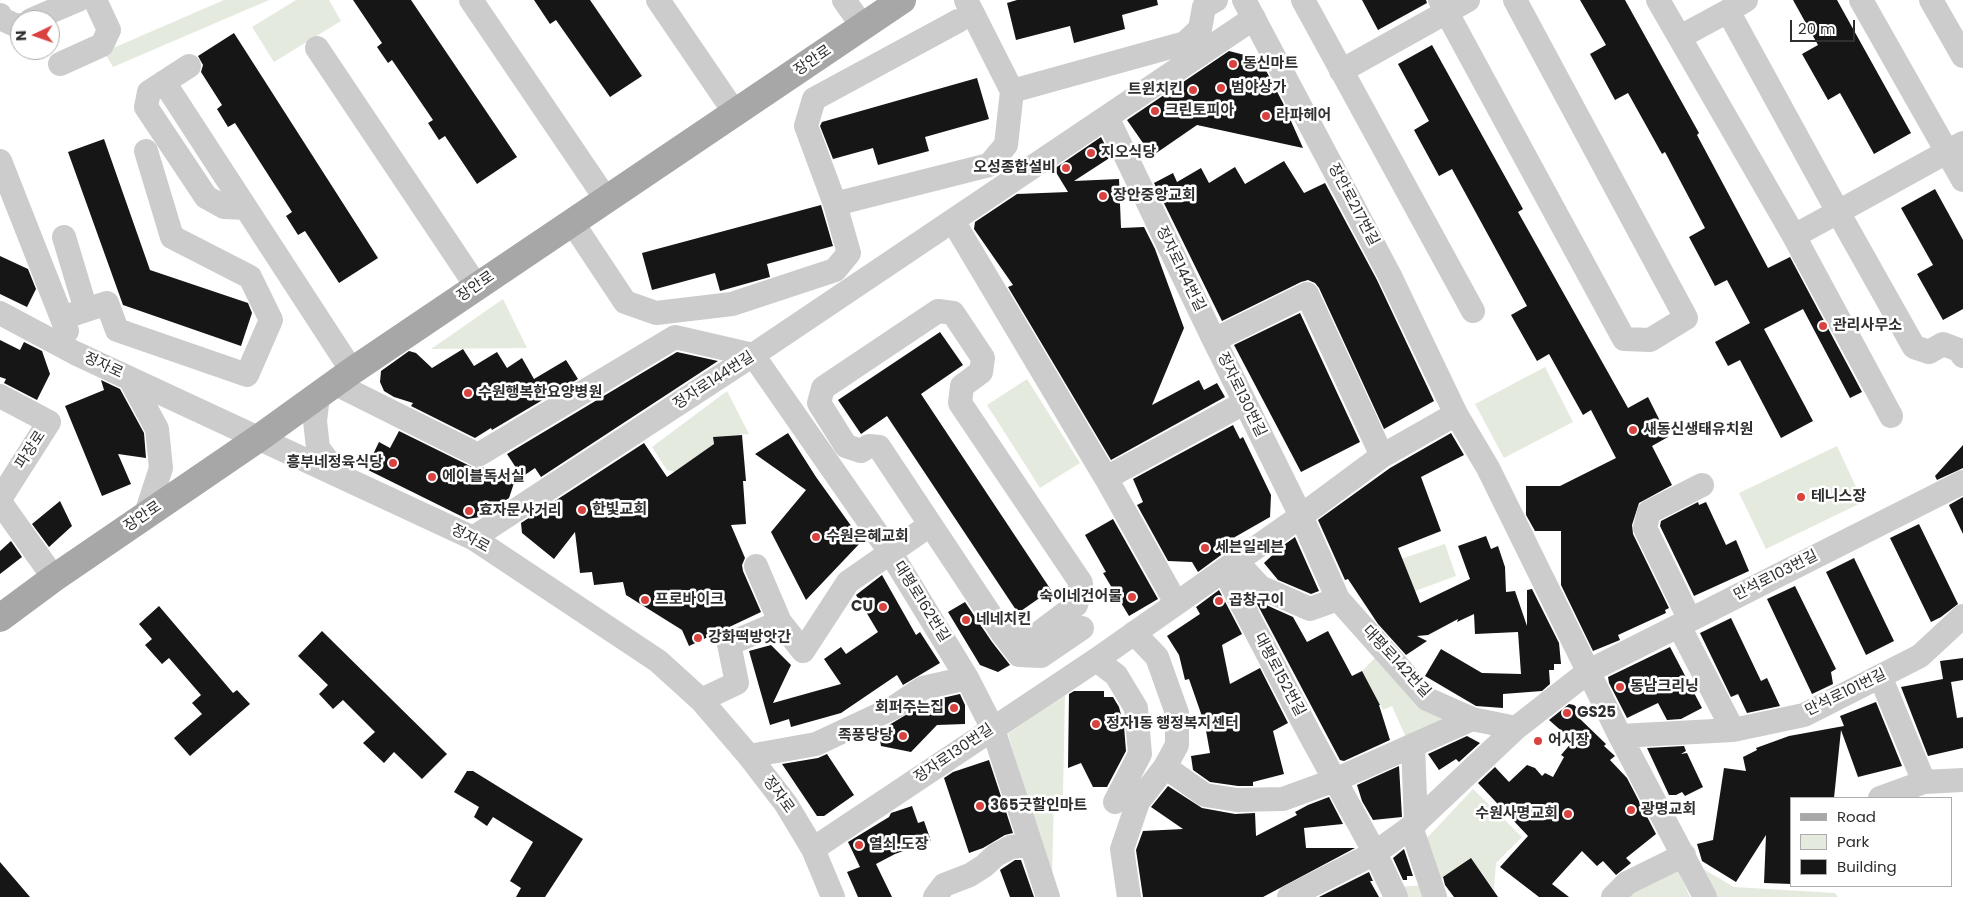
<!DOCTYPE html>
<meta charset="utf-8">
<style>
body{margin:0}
#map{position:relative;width:1963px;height:897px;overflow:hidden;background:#fff;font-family:Poppins,sans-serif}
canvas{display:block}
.legend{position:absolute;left:1790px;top:797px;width:162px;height:90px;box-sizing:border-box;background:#fff;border:1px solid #acacac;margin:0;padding:6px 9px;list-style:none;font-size:15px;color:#2f2f2f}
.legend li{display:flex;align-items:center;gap:10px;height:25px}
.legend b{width:25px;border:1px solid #acacac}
.north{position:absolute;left:10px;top:10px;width:50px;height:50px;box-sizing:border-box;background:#fff;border:1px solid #acacac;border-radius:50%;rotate:267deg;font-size:14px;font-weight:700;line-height:20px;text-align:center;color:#2f2f2f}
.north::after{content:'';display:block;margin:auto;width:18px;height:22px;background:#d9423f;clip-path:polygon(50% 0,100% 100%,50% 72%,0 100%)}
.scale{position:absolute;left:1790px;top:20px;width:65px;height:22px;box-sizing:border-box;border:2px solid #2f2f2f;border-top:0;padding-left:6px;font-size:15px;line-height:18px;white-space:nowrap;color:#2f2f2f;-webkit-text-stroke:4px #fff;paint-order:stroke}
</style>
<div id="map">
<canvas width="1963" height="897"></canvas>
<ul class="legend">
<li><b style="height:6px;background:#a7a7a7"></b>Road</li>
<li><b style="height:14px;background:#e4ebde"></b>Park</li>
<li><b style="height:14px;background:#161616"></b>Building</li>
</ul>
<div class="north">N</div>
<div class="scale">20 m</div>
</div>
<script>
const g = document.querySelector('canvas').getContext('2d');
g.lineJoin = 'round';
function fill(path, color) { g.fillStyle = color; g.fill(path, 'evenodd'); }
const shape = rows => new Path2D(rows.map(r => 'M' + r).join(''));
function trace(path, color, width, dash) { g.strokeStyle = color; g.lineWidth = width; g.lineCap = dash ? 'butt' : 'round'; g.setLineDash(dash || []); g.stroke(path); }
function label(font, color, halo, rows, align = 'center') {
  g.font = font + ' Poppins,"Noto Sans KR",sans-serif'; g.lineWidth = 5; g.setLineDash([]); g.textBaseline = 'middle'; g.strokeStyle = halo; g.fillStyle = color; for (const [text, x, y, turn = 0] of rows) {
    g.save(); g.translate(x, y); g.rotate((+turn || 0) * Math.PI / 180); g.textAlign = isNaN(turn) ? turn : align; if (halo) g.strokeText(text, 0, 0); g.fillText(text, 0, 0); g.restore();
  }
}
const green = shape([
 [224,0,269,0,113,67,104,52],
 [296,0,329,0,341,21,274,62,252,27],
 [503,299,527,348,431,349],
 [1545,367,1573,422,1504,458,1475,404],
 [1027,379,1080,463,1040,488,987,405],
 [727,391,749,434,713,437,714,447,675,472,667,470,652,447],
 [1837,446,1863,502,1766,549,1739,493],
 [1445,544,1456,576,1415,591,1398,560],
 [1379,654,1458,720,1407,740,1392,706,1383,710,1362,671],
 [1065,694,1063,795,1054,795,1052,882,1008,734],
 [1473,789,1522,837,1496,863,1494,890,1471,858,1441,879,1426,839],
 [1700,867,1734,887,1835,893,1838,897,1715,897],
 [1677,868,1690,897,1621,897],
 [1426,885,1431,897,1399,897,1394,887]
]);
const building = shape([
 [353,0,411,0,517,157,477,184,445,136,439,140,428,123,433,120,392,60,388,63,377,47,382,43],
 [534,0,590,0,642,76,610,97,556,20,550,24],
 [1017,0,1157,0,1158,5,1122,15,1125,29,1074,43,1070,26,1016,40,1007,3],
 [1362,0,1426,0,1427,3,1378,30],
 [1580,0,1625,0,1699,133,1697,135,1768,268,1790,257,1862,392,1850,398,1803,309,1764,329,1813,421,1781,438,1740,360,1728,366,1715,342,1750,323,1727,280,1715,286,1689,237,1705,228,1665,152,1662,154,1628,93,1615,100,1590,54,1606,45],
 [1793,0,1837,0,1911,133,1874,154,1840,93,1828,100,1802,54,1818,45],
 [234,33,378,258,339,283,305,231,298,235,286,216,292,212,235,123,228,127,217,109,222,105,201,72,203,65,198,56],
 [1432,45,1523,209,1518,212,1628,408,1648,397,1668,437,1652,446,1672,485,1639,503,1632,525,1633,534,1669,608,1665,610,1666,613,1618,635,1620,640,1593,651,1561,585,1561,531,1535,531,1526,515,1526,486,1560,486,1616,458,1591,410,1583,415,1549,354,1537,361,1511,315,1527,306,1452,169,1439,176,1414,130,1429,121,1398,64],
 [1229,51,1260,59,1283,103,1303,148,1197,125,1152,156,1127,120],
 [977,78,989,119,925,137,929,151,878,165,873,148,833,159,820,126,822,122],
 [1101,137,1111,157,1074,181,1119,179,1121,228,1144,227,1155,249,1184,328,1152,405,1199,380,1204,390,1217,383,1225,397,1111,460,1008,287,1013,285,974,229,975,222,1017,194,1068,192,1054,169],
 [104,139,150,270,248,303,252,313,241,346,123,305,68,152],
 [1284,161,1304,193,1325,183,1377,280,1434,401,1384,429,1319,288,1315,283,1308,280,1301,282,1222,321,1154,183,1173,173,1177,182,1201,168,1209,183,1235,167,1245,184],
 [1935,189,1963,240,1963,309,1943,320,1917,274,1933,265,1901,208],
 [821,205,833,246,767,264,770,277,720,291,715,273,652,290,642,253],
 [0,256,28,269,36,289,27,307,0,294],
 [1300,313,1360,442,1301,472,1234,345],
 [940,332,963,365,921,394,1051,590,1018,613,887,416,861,434,838,400],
 [0,340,20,350,24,342,42,351,50,374,37,400,4,383,6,379,0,377],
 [463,349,474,366,497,352,507,368,522,358,534,379,566,360,578,379,492,430,491,428,475,438,411,406,413,403,394,397,384,391,380,382,381,371,409,351,416,353,432,368],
 [677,352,718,361,541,477,535,468,522,477,507,454],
 [101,380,120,389,144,433,146,458,118,454,131,484,102,496,65,406,104,390],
 [1233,425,1240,439,1243,437,1271,495,1270,517,1228,541,1232,547,1198,572,1192,562,1168,561,1137,505,1143,502,1133,479],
 [399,431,472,467,483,467,514,483,509,498,480,517,467,519,366,469,379,442,390,448],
 [788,433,816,477,862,541,806,600,771,532,806,490,755,454],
 [1451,433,1464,455,1421,477,1441,531,1398,548,1420,603,1470,579,1458,546,1486,536,1491,549,1498,546,1505,567,1506,592,1515,591,1527,626,1527,590,1532,589,1559,643,1561,664,1554,664,1554,670,1549,670,1550,684,1542,691,1503,694,1503,708,1476,706,1425,676,1441,649,1482,673,1521,674,1518,632,1475,634,1474,614,1457,622,1458,619,1428,635,1417,636,1427,641,1406,655,1378,624,1348,579,1345,580,1318,520,1390,468],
 [742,435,746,481,743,481,746,524,731,525,745,558,742,565,743,571,761,612,689,646,682,630,626,595,623,582,594,585,592,572,580,573,575,532,554,559,522,533,521,523,644,443,667,477,714,444,713,437],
 [1963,445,1963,468,1937,480,1935,476],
 [1963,497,1963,534,1949,505],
 [60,501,72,526,49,547,32,524],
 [1698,502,1699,505,1706,502,1726,545,1736,540,1749,571,1694,596,1660,526,1661,521],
 [1113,519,1158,599,1129,616,1103,573,1106,572,1085,535],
 [1919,524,1958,604,1941,617,1931,622,1890,538],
 [1295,537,1319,591,1311,594,1278,580,1264,563,1281,547],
 [11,541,22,557,0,574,0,551],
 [1854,558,1894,641,1866,655,1826,572],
 [882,575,916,635,920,632,940,663,903,685,897,675,841,713,791,727,789,719,770,725,749,651,771,645,791,665,773,703,841,684,824,659,841,647,846,654,878,632,856,595],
 [1795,586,1836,669,1831,672,1833,684,1812,694,1767,599],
 [1219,590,1242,634,1222,645,1230,684,1260,668,1288,723,1273,731,1284,774,1253,782,1253,786,1238,786,1210,782,1193,770,1191,756,1210,753,1205,725,1189,679,1185,680,1179,655,1167,636,1200,614,1196,607],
 [1255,600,1293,617,1307,642,1328,631,1352,676,1362,671,1380,705,1379,705,1390,740,1344,761,1340,760],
 [965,602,992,642,1010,665,998,672,980,665,948,612],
 [159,606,233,693,237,690,250,704,190,756,174,738,202,714,192,703,201,695,169,658,162,664,145,645,152,639,139,624],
 [1731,618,1761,681,1767,678,1780,706,1747,713,1738,694,1731,697,1700,633],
 [322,631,447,754,422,779,394,752,384,763,363,743,375,732,343,700,333,709,319,694,328,685,298,656],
 [1670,647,1702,708,1681,719,1667,720,1658,703,1627,718,1609,683,1608,677],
 [1963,658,1963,680,1951,682,1957,718,1963,717,1963,748,1928,756,1901,687,1943,679,1940,661],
 [1074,691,1104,691,1104,697,1113,697,1119,707,1124,726,1126,751,1107,787,1093,787,1081,763,1068,768,1069,694],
 [960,694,965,705,965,724,937,725,911,752,881,746,879,735,889,725,929,701],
 [1876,702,1902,766,1858,777,1841,730,1834,798,1792,798,1792,884,1764,883,1766,835,1736,882,1702,861,1697,844,1713,840,1724,768,1746,771,1743,757,1757,750,1756,748,1789,736,1844,726,1840,716],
 [1569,704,1574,705,1582,712,1578,717,1606,744,1604,746,1615,756,1610,760,1627,778,1656,834,1626,858,1631,863,1616,875,1603,861,1597,866,1582,851,1552,884,1569,897,1539,897,1500,867,1528,836,1478,783,1495,767,1509,782,1527,765,1535,768,1542,776,1545,773,1553,777,1564,757,1561,755,1573,741,1549,720],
 [1467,736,1480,743,1459,762,1456,759,1439,770,1428,754],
 [1684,746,1686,751,1681,754,1687,753,1703,787,1685,796,1682,792,1676,795,1669,795,1647,748],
 [827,754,854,795,824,816,817,816,782,764,818,758],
 [989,760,1013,833,1005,835,983,848,969,853,944,778,953,772],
 [1399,766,1402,817,1373,820,1362,801,1357,785],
 [467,771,473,771,583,839,545,897,516,897,521,888,510,881,533,842,493,817,487,826,474,817,479,807,454,792],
 [1168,786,1202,808,1235,814,1255,813,1256,836,1297,815,1295,812,1308,805,1329,797,1343,824,1304,828,1306,848,1355,848,1263,897,1143,897,1136,850,1143,831,1183,829,1151,807],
 [912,806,918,823,924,821,931,841,895,854,876,864,892,897,858,897,847,872,860,867,848,842,889,817,891,813],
 [1404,849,1413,876,1407,876,1407,880,1403,880,1393,858],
 [1471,858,1498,897,1454,897,1445,885,1443,877],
 [1015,860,1021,860,1034,897,1010,897,1000,870],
 [0,862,30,897,0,897],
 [1369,872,1373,881,1370,881,1379,897,1319,897]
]);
const minor = shape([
 [471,0,606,199],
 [658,0,735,113],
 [844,0,863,27],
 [1244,0,1389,274,1456,414,1488,468,1620,736,1705,897],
 [1303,0,1473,311],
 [1440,0,1624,339,1650,340,1686,318,1515,0],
 [1658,0,1794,236,1838,212,1914,347,1929,352,1943,344,1959,350,1963,356],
 [1861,0,1963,180],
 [1931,0,1963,56],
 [1728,11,1746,0],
 [0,15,2,19,17,26,20,25],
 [31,20,78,0],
 [1680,37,1728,11,1838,212,1963,143],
 [317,48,477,287],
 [60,64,102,45,109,30,95,0],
 [189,66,149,92,146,107,206,197,224,207,246,208],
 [1341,71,1468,0],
 [164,82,352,371],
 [1012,91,1185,43,1200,29,1204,7,1216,0],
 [1107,117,1214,340],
 [0,161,67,331],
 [835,204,989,165,1006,145,1012,91,966,0],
 [953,221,1106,478,1176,603],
 [572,222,625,302,656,313,732,304,835,270,849,253,835,204,806,126,814,99,958,21],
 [1794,236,1891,416],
 [64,237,86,310],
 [938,311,953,313,983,358,981,372,962,386,960,403,1081,583,1076,605,1031,639,1003,634,879,447,869,446,861,451,846,446,819,403,823,388,938,311],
 [0,313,75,353,473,538,658,661,701,700,749,756,786,804,813,849,833,897],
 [62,318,107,303,117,330,247,375,271,320,250,277,172,237,146,151],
 [130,379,157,429,161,468,146,514],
 [336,384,478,455,675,337,753,355,890,552,967,678,993,729,1048,897],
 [0,396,49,422,0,499],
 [318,396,315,421,318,448,337,473],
 [1382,456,1307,294,1214,340,1301,516,1338,599,1427,699,1472,719,1516,728],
 [1106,478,1244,403],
 [0,502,54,578],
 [473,538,753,355,1254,18],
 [1236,561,1260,587,1310,609,1338,599],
 [756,566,780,622,803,651,848,582,930,525],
 [1224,570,1309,733,1375,853,1396,897],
 [1690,620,1645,528,1649,512,1702,485],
 [1679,626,1733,730],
 [1003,634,1019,655,1041,656,1082,628],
 [1096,660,1116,675,1136,708,1140,754,1115,802],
 [1880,676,1924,782],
 [701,700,737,683,729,644,780,622],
 [1620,736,1733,730,1804,715,1920,656,1963,616],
 [1413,745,1416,823],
 [749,756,816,744,893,708,923,688,967,678],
 [1165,767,1205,795,1237,800,1283,799,1335,780,1472,719],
 [1880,798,1924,782,1963,780],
 [1411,827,1435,897],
 [813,849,1096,660,1301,516,1382,456,1456,414],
 [935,897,944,885,970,875,984,866,996,855,1011,847,1031,845],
 [1129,897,1122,849,1138,802,1165,767,1177,745,1177,713,1157,657,1134,633],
 [1289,897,1375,853,1411,827,1516,728,1589,671,1963,482],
 [1613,897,1627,883,1684,855]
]);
const major = shape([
 [0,618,54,578,259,438,352,371,902,0]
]);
const markers = [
 [1233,64,5,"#d9423f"],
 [1221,88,5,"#d9423f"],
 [1193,90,5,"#d9423f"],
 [1155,111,5,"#d9423f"],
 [1266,116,5,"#d9423f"],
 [1091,153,5,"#d9423f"],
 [1066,168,5,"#d9423f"],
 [1103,196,5,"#d9423f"],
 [1823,326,5,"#d9423f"],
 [468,393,5,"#d9423f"],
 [1633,430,5,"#d9423f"],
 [393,463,5,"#d9423f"],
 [432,477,5,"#d9423f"],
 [1801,497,5,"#d9423f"],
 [582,510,5,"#d9423f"],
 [469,511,5,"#d9423f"],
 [816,537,5,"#d9423f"],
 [1205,548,5,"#d9423f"],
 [1132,597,5,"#d9423f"],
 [645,600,5,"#d9423f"],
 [1219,601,5,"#d9423f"],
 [883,607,5,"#d9423f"],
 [966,620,5,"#d9423f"],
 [698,638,5,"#d9423f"],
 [1620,687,5,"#d9423f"],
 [954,708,5,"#d9423f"],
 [1567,713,5,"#d9423f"],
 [1096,724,5,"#d9423f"],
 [903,736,5,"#d9423f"],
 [1538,741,5,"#d9423f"],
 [980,806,5,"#d9423f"],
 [1631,810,5,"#d9423f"],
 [1568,814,5,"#d9423f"],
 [859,845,5,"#d9423f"]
];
const streetNames = [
 ["장안로",813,61,-34],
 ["장안로217번길",1353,205,62],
 ["정자로144번길",1180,269,64],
 ["장안로",476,287,-34],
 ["정자로",103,366,25],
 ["정자로144번길",714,381,-33],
 ["정자로130번길",1241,395,64],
 ["파장로",31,450,-57],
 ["장안로",143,517,-34],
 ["정자로",470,539,29],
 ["만석로103번길",1776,576,-27],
 ["대평로162번길",921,602,58],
 ["대평로142번길",1396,662,47],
 ["대평로152번길",1279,675,62],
 ["만석로101번길",1846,693,-26],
 ["정자로130번길",954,754,-34],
 ["정자로",778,795,54]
];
const poiNames = [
 ["동신마트",1243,64],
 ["범야상가",1231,88],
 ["트윈치킨",1183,90,"right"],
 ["크린토피아",1165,111],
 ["라파헤어",1276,116],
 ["지오식당",1101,153],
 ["오성종합설비",1056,168,"right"],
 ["장안중앙교회",1113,196],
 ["관리사무소",1833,326],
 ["수원행복한요양병원",478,393],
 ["새동신생태유치원",1643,430],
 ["흥부네정육식당",383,463,"right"],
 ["에이블독서실",442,477],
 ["테니스장",1811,497],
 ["한빛교회",592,510],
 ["효자문사거리",479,511],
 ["수원은혜교회",826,537],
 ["세븐일레븐",1215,548],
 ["숙이네건어물",1122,597,"right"],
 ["프로바이크",655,600],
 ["곱창구이",1229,601],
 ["CU",873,607,"right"],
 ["네네치킨",976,620],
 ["강화떡방앗간",708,638],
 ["동남크리닝",1630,687],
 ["회퍼주는집",944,708,"right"],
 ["GS25",1577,713],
 ["정자1동 행정복지센터",1106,724],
 ["족풍당당",893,736,"right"],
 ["어시장",1548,741],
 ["365굿할인마트",990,806],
 ["광명교회",1641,810],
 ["수원사명교회",1558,814,"right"],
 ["열쇠.도장",869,845]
];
fill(green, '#e4ebde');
fill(building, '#161616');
trace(minor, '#ccc', 24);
trace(major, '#a7a7a7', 28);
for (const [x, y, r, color] of markers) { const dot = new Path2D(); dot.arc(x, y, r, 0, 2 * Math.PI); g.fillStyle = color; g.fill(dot); trace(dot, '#fff', 2); }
label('15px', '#2f2f2f', '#fff', streetNames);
label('bold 15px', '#2f2f2f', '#fff', poiNames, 'left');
</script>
